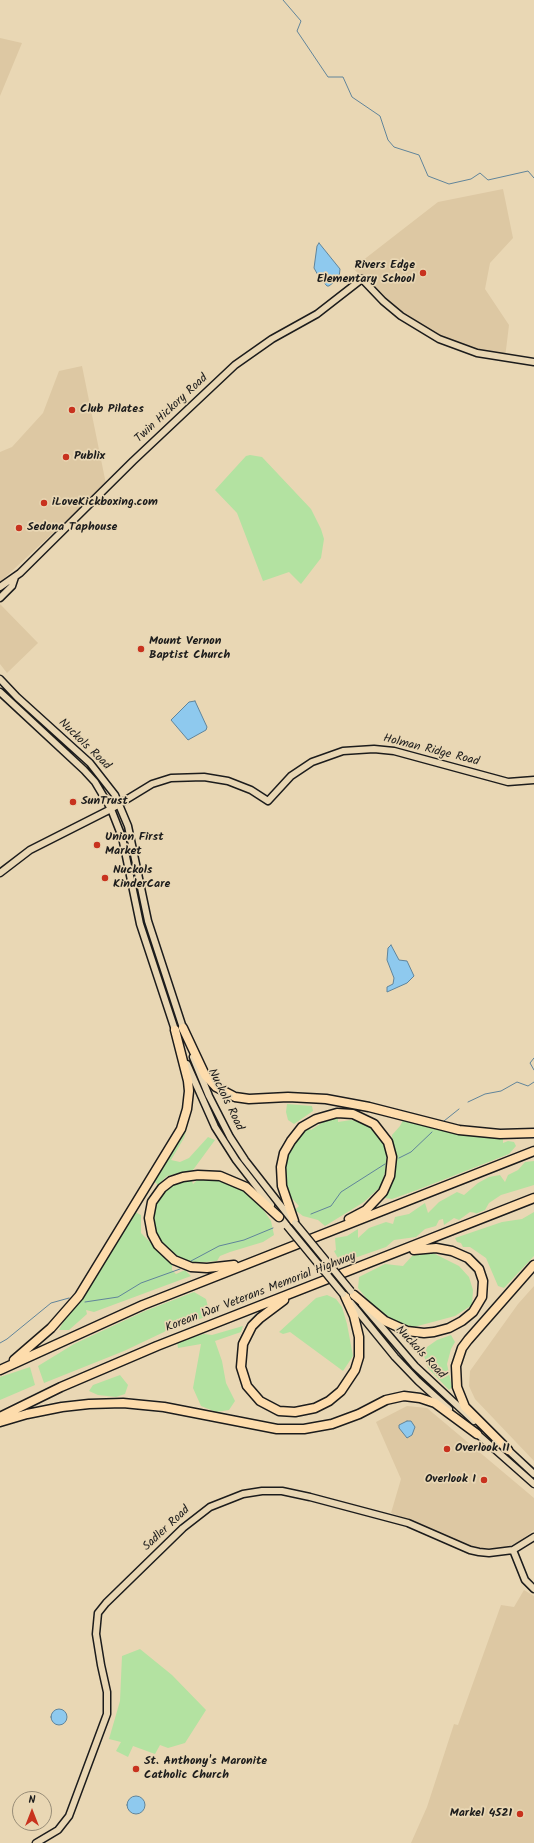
<!DOCTYPE html>
<style>
body{margin:0}
#map{position:relative;width:534px;height:1843px;overflow:hidden;background:#e9d7b4;font-family:Kalam,sans-serif}
canvas{display:block}
.north{position:absolute;left:12px;top:1791px;width:40px;height:40px;box-sizing:border-box;background:#e9d7b4;border:1px solid #978c77;border-radius:50%;rotate:0deg;font-size:11px;font-weight:700;line-height:16px;text-align:center;color:#1c1c1c}
.north::after{content:'';display:block;margin:auto;width:14px;height:18px;background:#c8321e;clip-path:polygon(50% 0,100% 100%,50% 72%,0 100%)}
</style>
<div id="map">
<canvas width="534" height="1843"></canvas>
<div class="north">N</div>
</div>
<script>
const g = document.querySelector('canvas').getContext('2d');
g.lineJoin = 'round';
function fill(path, color) { g.fillStyle = color; g.fill(path, 'evenodd'); }
const shape = rows => new Path2D(rows.map(r => 'M' + r).join(''));
function trace(path, color, width, dash) { g.strokeStyle = color; g.lineWidth = width; g.lineCap = dash ? 'butt' : 'round'; g.setLineDash(dash || []); g.stroke(path); }
function label(font, color, halo, rows, align = 'center') {
  g.font = font + ' Kalam,sans-serif'; g.lineWidth = 3.5; g.setLineDash([]); g.textBaseline = 'middle'; g.strokeStyle = halo; g.fillStyle = color; for (const [text, x, y, turn = 0] of rows) {
    g.save(); g.translate(x, y); g.rotate((+turn || 0) * Math.PI / 180); g.textAlign = isNaN(turn) ? turn : align; if (halo) g.strokeText(text, 0, 0); g.fillText(text, 0, 0); g.restore();
  }
}
const built = shape([
 [0,38,22,43,0,96],
 [503,189,513,238,490,263,485,289,509,325,505,358,454,345,408,320,362,278,353,268,438,202],
 [82,366,106,484,0,582,0,452,12,447,43,413,59,371],
 [0,604,38,643,7,673,0,664],
 [534,1286,534,1461,475,1399,469,1386,470,1371,518,1304],
 [407,1406,427,1408,534,1498,534,1530,517,1543,502,1548,474,1548,418,1523,391,1513,401,1479,376,1422],
 [524,1590,534,1596,534,1843,411,1843,427,1807,454,1724,458,1725,501,1605,514,1607]
]);
const green = shape([
 [250,455,262,457,311,509,321,529,324,539,321,558,301,584,289,572,263,581,237,513,215,490,246,456],
 [287,1104,312,1106,313,1111,294,1124,288,1120,286,1112],
 [332,1116,338,1118,338,1122,351,1120,370,1123,380,1136,387,1151,385,1172,380,1187,364,1202,325,1226,318,1220,303,1216,295,1210,299,1206,287,1193,284,1179,286,1160,295,1138,306,1127,311,1130],
 [403,1120,446,1129,503,1138,503,1143,508,1141,514,1142,516,1146,509,1154,417,1190,392,1199,384,1198,392,1182,395,1168,392,1135,400,1126],
 [185,1124,188,1124,184,1138,171,1160,180,1162,189,1158,208,1137,215,1140,193,1170,167,1176,158,1185,153,1180],
 [534,1161,534,1185,501,1195,489,1203,485,1210,475,1214,476,1213,470,1212,459,1220,454,1218,444,1225,443,1219,439,1220,436,1226,425,1229,416,1237,394,1240,386,1247,346,1261,339,1260,334,1251,336,1250,335,1238,347,1236,358,1229,358,1238,369,1228,386,1222,393,1224,395,1217,409,1214,425,1203,428,1213,439,1202,457,1192,464,1195,478,1183,489,1177,500,1175,505,1182,508,1175,518,1170,525,1162],
 [200,1177,221,1179,240,1187,255,1198,271,1221,274,1235,263,1242,230,1252,220,1256,217,1261,194,1263,174,1256,160,1246,154,1233,150,1215,156,1201,171,1184,191,1178,193,1184],
 [135,1212,141,1215,141,1233,172,1264,172,1270,176,1274,185,1270,191,1276,94,1312,86,1310,87,1314,69,1330,59,1330,64,1320,95,1278],
 [534,1212,534,1256,504,1288,498,1286,486,1258,470,1247,463,1247,461,1243,457,1242,455,1238,502,1222,522,1219],
 [431,1252,459,1266,469,1277,473,1290,472,1305,455,1316,414,1327,397,1323,371,1304,358,1288,359,1277,385,1264,403,1266,412,1256],
 [194,1292,206,1299,210,1315,192,1322,178,1322,164,1332,124,1351,44,1383,38,1366,74,1344,145,1311],
 [327,1295,336,1299,342,1307,347,1324,353,1356,343,1371,290,1332,283,1334,279,1332,316,1298],
 [243,1326,241,1332,215,1341,222,1361,226,1383,235,1401,229,1410,216,1412,201,1406,193,1388,201,1344,178,1348,177,1342,204,1334,212,1335],
 [451,1335,455,1342,451,1349,447,1364,452,1387,449,1390,428,1368,424,1356,427,1347,437,1340],
 [30,1367,35,1385,0,1400,0,1377],
 [120,1375,128,1385,125,1394,116,1397,98,1395,89,1391,93,1385],
 [140,1649,172,1675,206,1710,185,1743,168,1748,160,1745,155,1754,133,1746,128,1757,116,1751,121,1742,109,1739,120,1701,122,1656]
]);
const water = shape([
 [319,243,340,269,339,278,329,286,327,286,319,277,314,268,317,246,319,243],
 [195,701,207,727,206,730,188,740,171,720,189,702,195,701],
 [391,945,399,960,407,961,414,976,407,983,387,992,387,987,393,984,394,978,387,960,388,948,391,945],
 [407,1421,411,1421,415,1427,412,1435,407,1438,399,1428,399,1425,407,1421],
 '51 1717a8 8 0 1 1 16 0a8 8 0 1 1-16 0Z',
 '127 1805a9 9 0 1 1 18 0a9 9 0 1 1-18 0Z'
]);
const stream = shape([
 [283,0,301,21,297,31,328,77,343,77,352,97,380,116,388,140,394,147,419,155,428,176,449,184,471,179,480,173,488,180,528,171,534,178],
 [534,1058,530,1063,534,1070],
 [468,1102,485,1094,501,1091,517,1082,528,1086,534,1082],
 [444,1121,459,1109],
 [399,1158,411,1152,432,1132],
 [311,1214,331,1206,341,1192,385,1164],
 [191,1261,219,1246,244,1240,273,1228],
 [85,1302,118,1297,141,1283,180,1269],
 [0,1343,7,1339,51,1303,69,1298]
]);
const secondary = shape([
 [0,587,20,573,133,461,235,365,272,339,317,314,362,279,383,301,401,316,439,339,477,353,534,362],
 [0,598,12,586,15,577],
 [0,679,17,697,90,763,115,795,128,826,148,921,184,1031],
 [0,692,84,770,95,782,111,809,122,837,140,924,176,1033],
 [0,873,30,850,111,809,152,784,171,778,204,777,228,781,251,790,268,801,291,776,312,762,343,751,374,749,394,751,508,782,534,780],
 [193,1057,209,1096,230,1137,245,1160,292,1220],
 [187,1064,215,1127,236,1160,271,1205],
 [351,1303,395,1357,418,1381,449,1409],
 [362,1304,415,1366,474,1421],
 [474,1431,534,1484],
 [506,1448,534,1474],
 [513,1550,525,1580,534,1589],
 [36,1843,58,1830,69,1816,107,1714,107,1692,101,1665,96,1634,98,1613,106,1603,183,1528,210,1507,243,1494,262,1491,282,1491,310,1497,408,1523,470,1550,479,1552,489,1553,513,1550,534,1537]
]);
const highway = shape([
 [183,1028,205,1075,216,1087,235,1097,249,1099,288,1097,326,1099,369,1107,459,1130,500,1134,534,1133],
 [294,1221,282,1186,281,1167,284,1153,291,1141,302,1127,316,1119,337,1113,353,1114,374,1124,388,1142,392,1157,390,1176,383,1192,366,1210,349,1219],
 [234,1265,207,1268,191,1267,174,1260,158,1245,152,1234,149,1218,152,1202,162,1188,171,1181,183,1177,198,1175,220,1176,246,1187,279,1217],
 [354,1295,385,1321,407,1331,424,1333,434,1332,449,1328,462,1321,473,1312,482,1297,483,1281,479,1269,468,1258,452,1251,436,1248,414,1250],
 [284,1300,260,1318,252,1326,243,1344,241,1367,247,1386,260,1401,279,1411,295,1412,315,1408,329,1401,341,1391,355,1370,359,1357,359,1337,354,1316,345,1296],
 [14,1360,51,1328,79,1296,181,1129,187,1109,189,1091,188,1081,175,1030],
 [0,1370,143,1305,534,1151],
 [0,1417,61,1387,157,1346,534,1198],
 [0,1422,27,1414,62,1407,89,1404,123,1403,164,1407,277,1429,304,1429,332,1424,359,1414,386,1400,404,1396,420,1398,435,1403,477,1434],
 [508,1450,465,1407,457,1387,456,1366,462,1348,468,1340,534,1265]
]);
const secondaryBridge = shape([
 [295,1223,351,1291],
 [287,1226,343,1294]
]);
const markers = [
 [423,273,4,"#c8321e"],
 [72,410,4,"#c8321e"],
 [66,457,4,"#c8321e"],
 [44,503,4,"#c8321e"],
 [19,528,4,"#c8321e"],
 [141,649,4,"#c8321e"],
 [73,802,4,"#c8321e"],
 [97,845,4,"#c8321e"],
 [105,878,4,"#c8321e"],
 [447,1449,4,"#c8321e"],
 [484,1480,4,"#c8321e"],
 [136,1769,4,"#c8321e"],
 [520,1814,4,"#c8321e"]
];
const poiNames = [
 ["Rivers Edge",415,266,"right"],
 ["Elementary School",415,280,"right"],
 ["Club Pilates",80,410],
 ["Publix",74,457],
 ["iLoveKickboxing.com",52,503],
 ["Sedona Taphouse",27,528],
 ["Mount Vernon",149,642],
 ["Baptist Church",149,656],
 ["SunTrust",81,802],
 ["Union First",105,838],
 ["Market",105,852],
 ["Nuckols",113,871],
 ["KinderCare",113,885],
 ["Overlook II",455,1449],
 ["Overlook I",476,1480,"right"],
 ["St. Anthony's Maronite",144,1762],
 ["Catholic Church",144,1776],
 ["Markel 4521",512,1814,"right"]
];
const streetNames = [
 ["Twin Hickory Road",172,409,-43],
 ["Nuckols Road",84,745,44],
 ["Holman Ridge Road",431,751,14],
 ["Nuckols Road",225,1100,64],
 ["Korean War Veterans Memorial Highway",261,1293,-21],
 ["Nuckols Road",420,1353,47],
 ["Sadler Road",167,1529,-43]
];
fill(built, '#ddc8a3');
fill(green, '#b3e2a1');
fill(water, '#8ec9ee');
trace(water, '#60849a', 1);
trace(stream, '#60849a', 1);
trace(secondary, '#1c1c1c', 9);
trace(highway, '#1c1c1c', 11);
trace(secondary, '#e9d7b4', 6);
trace(highway, '#fddcac', 8);
trace(secondaryBridge, '#1c1c1c', 9, []);
trace(secondaryBridge, '#e9d7b4', 6);
for (const [x, y, r, color] of markers) { const dot = new Path2D(); dot.arc(x, y, r, 0, 2 * Math.PI); g.fillStyle = color; g.fill(dot); trace(dot, '#e9d7b4', 1.5); }
label('bold 12px', '#1c1c1c', '#e9d7b4', poiNames, 'left');
label('12px', '#1c1c1c', '#e9d7b4', streetNames);
</script>
